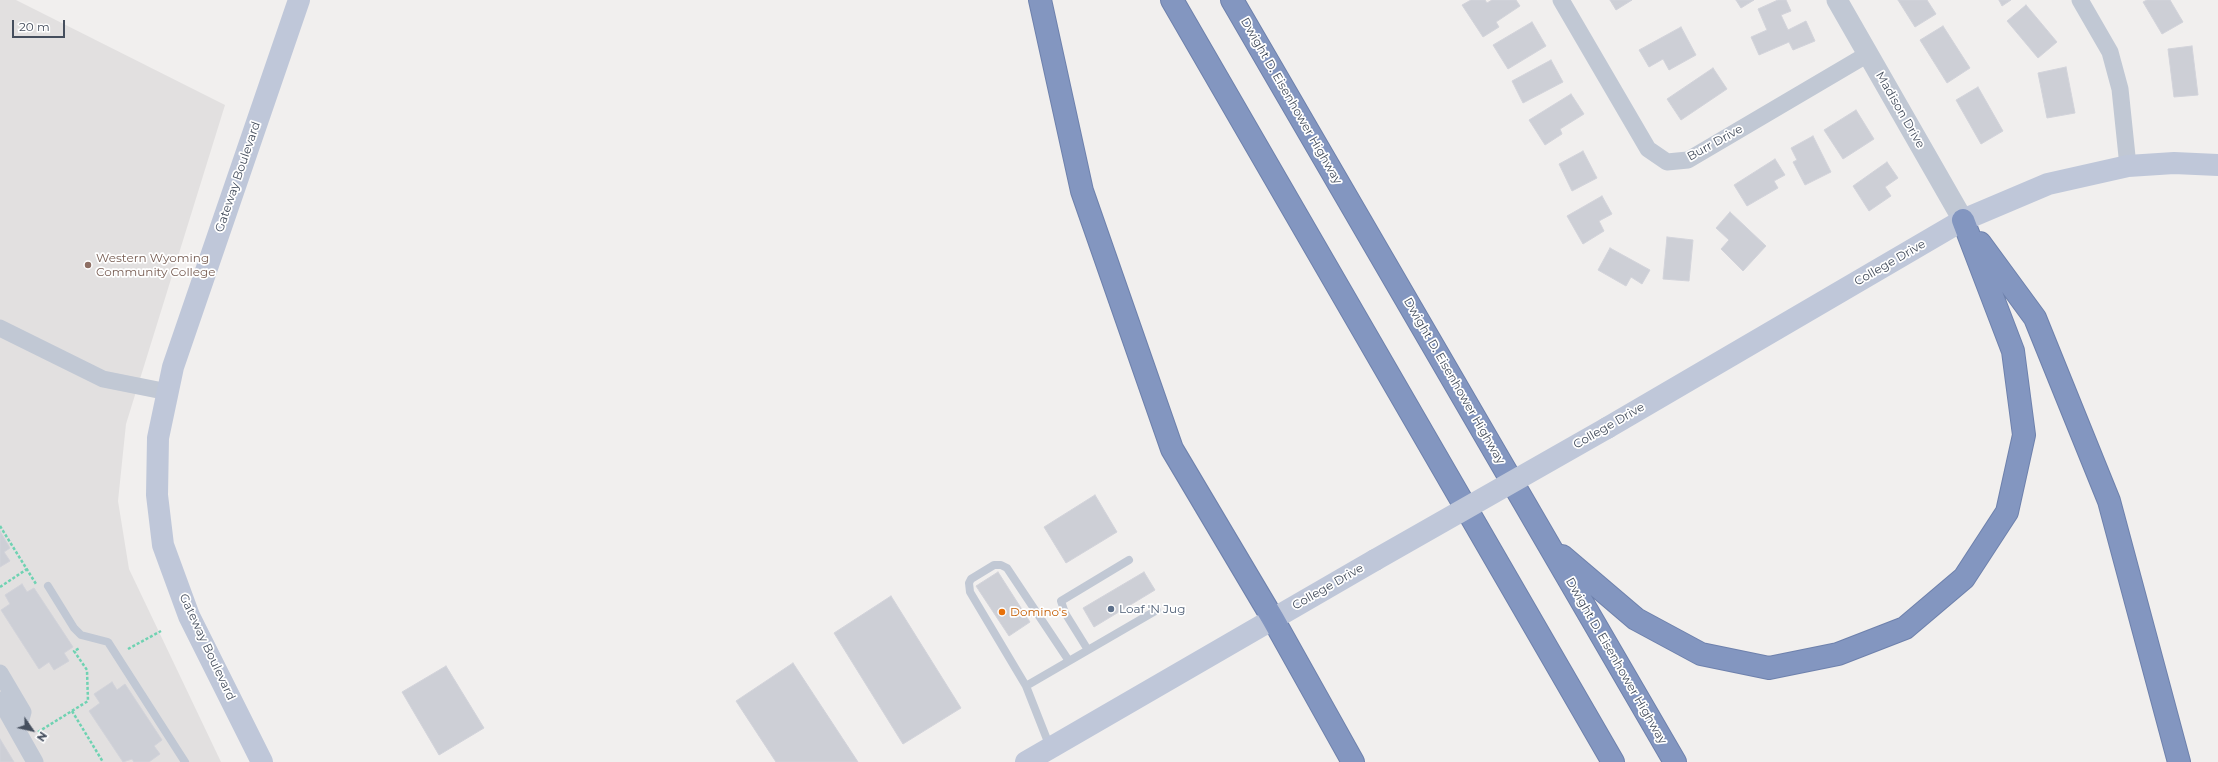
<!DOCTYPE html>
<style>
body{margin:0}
#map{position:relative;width:2218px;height:762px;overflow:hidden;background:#f1efee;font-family:Montserrat,sans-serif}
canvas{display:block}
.north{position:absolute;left:12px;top:710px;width:40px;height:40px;-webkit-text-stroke:3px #fff;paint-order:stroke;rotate:124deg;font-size:11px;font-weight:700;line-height:16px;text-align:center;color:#454e5d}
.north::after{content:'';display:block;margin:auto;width:14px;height:18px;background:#454e5d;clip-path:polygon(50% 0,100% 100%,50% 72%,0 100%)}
.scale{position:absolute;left:12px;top:20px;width:53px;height:18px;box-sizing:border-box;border:2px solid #454e5d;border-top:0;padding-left:5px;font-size:12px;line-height:14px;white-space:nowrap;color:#454e5d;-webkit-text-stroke:3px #fff;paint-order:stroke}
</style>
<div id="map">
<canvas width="2218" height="762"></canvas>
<div class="north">N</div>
<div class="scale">20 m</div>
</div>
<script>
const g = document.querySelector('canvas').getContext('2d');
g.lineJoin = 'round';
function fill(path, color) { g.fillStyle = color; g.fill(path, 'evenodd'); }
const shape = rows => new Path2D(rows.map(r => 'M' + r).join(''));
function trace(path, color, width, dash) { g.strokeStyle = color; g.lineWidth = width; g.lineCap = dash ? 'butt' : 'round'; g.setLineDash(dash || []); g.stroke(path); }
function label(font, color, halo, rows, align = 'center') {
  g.font = font + ' Montserrat,sans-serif'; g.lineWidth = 3.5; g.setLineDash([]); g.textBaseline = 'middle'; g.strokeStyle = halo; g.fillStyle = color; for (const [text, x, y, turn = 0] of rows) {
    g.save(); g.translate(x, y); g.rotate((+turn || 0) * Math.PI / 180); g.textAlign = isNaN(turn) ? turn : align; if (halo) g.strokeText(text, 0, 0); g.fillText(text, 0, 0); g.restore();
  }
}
const education = shape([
 [0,0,16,0,225,105,126,424,118,501,129,569,221,762,0,762]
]);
const building = shape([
 [1471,0,1485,0,1487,3,1492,0,1516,0,1520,6,1496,22,1499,27,1483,37,1462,5,1471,0],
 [1610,0,1632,0,1616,10,1610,0],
 [1736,0,1754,0,1741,8,1736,0],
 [1778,0,1786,0,1791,11,1781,15,1788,30,1806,21,1815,41,1793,50,1789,42,1759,55,1751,37,1767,30,1758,9,1778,0],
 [1898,0,1927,0,1936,14,1915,27,1898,0],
 [1999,0,2011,0,2002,6,1999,0],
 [2147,0,2170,0,2183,22,2162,34,2143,2,2147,0],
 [2026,5,2057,42,2038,58,2007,21,2026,5],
 [1532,22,1546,46,1508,69,1493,45,1532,22],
 [1943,26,1970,68,1947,83,1920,40,1943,26],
 [1681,27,1696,55,1669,70,1663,59,1649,67,1639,50,1681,27],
 [2192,46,2198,95,2174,97,2168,49,2192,46],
 [1551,60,1563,82,1523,103,1512,81,1551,60],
 [2066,67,2075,113,2047,118,2038,73,2066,67],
 [1713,68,1727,89,1681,120,1667,99,1713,68],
 [1978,87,2003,131,1981,144,1956,100,1978,87],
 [1571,94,1584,114,1560,129,1562,134,1545,145,1529,120,1571,94],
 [1856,110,1874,139,1843,159,1824,130,1856,110],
 [1813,136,1831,172,1805,185,1793,162,1797,160,1791,148,1813,136],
 [1583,151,1597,178,1572,191,1559,164,1583,151],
 [1775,159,1785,175,1774,181,1778,188,1747,206,1734,185,1775,159],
 [1887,162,1898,178,1885,187,1891,196,1869,211,1853,186,1887,162],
 [1602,196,1612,214,1599,221,1604,231,1583,244,1567,216,1602,196],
 [1730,212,1766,246,1743,271,1721,249,1729,240,1716,228,1730,212],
 [1667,237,1693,240,1689,281,1663,279,1667,237],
 [1610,248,1650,270,1642,284,1631,277,1626,286,1598,270,1610,248],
 [1095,495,1117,532,1066,563,1044,527,1095,495],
 [0,531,10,548,4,552,10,561,0,567,0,531],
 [998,572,1030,622,1009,636,976,586,998,572],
 [1144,572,1155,590,1094,627,1083,608,1144,572],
 [22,584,27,592,34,588,73,647,64,653,69,661,54,670,49,662,39,669,1,610,10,604,5,595,22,584],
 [891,596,961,708,903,744,834,633,891,596],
 [793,663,858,762,776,762,736,701,793,663],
 [446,666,484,728,439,755,402,692,446,666],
 [112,682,117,690,125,684,162,740,154,746,160,754,149,762,134,762,132,759,123,762,89,711,100,703,94,694,112,682],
 [0,739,14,762,0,762,0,739]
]);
const path = shape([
 [0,526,36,584],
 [0,587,27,569],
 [128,649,161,631],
 [72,711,103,762],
 [38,732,88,701,87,670,74,651,80,648]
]);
const service = shape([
 [48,586,74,628,81,635,108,642,185,762],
 [1088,650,1065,613,1061,601,1129,560],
 [1026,686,1157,610],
 [1050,747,1026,686,970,592,969,583,971,579,994,565,1001,565,1007,568,1069,661]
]);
const minor = shape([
 [1561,0,1648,149,1667,162,1688,160,1868,54],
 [2080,0,2110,52,2120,89,2128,166],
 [0,328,103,379,168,392],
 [0,673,23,712,18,730],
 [0,700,35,762]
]);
const tertiary = shape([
 [1837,0,1963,220]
]);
const secondary = shape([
 [1607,428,1963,220,2048,184,2128,166,2174,163,2218,165],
 [262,762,189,616,163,545,157,495,158,438,173,367,299,0],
 [1026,762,1375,560]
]);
const motorway = shape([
 [1040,0,1082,191,1172,449,1273,619,1353,762],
 [1172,0,1613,762],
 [1232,0,1675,762],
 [1980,243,2035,318,2109,501,2179,762],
 [1562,556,1636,619,1701,654,1769,668,1838,654,1905,628,1964,578,2007,512,2024,435,2013,351,1963,220]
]);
const secondaryBridge = shape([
 [1375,560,1607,428]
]);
const markers = [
 [88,265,4,"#8d6e63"],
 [1111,609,4,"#5c6f8a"],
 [1002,612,4,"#e8710a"]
];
const streetNames = [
 ["Dwight D. Eisenhower Highway",1291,101,60],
 ["Madison Drive",1900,110,60],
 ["Burr Drive",1715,143,-29],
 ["Gateway Boulevard",238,177,-71],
 ["College Drive",1890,263,-30],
 ["Dwight D. Eisenhower Highway",1454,381,60],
 ["College Drive",1609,426,-30],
 ["College Drive",1328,587,-30],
 ["Gateway Boulevard",207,647,65],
 ["Dwight D. Eisenhower Highway",1616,661,60]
];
const educationNames = [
 ["Western Wyoming",96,258],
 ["Community College",96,272]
];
const serviceNames = [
 ["Loaf 'N Jug",1119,609]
];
const foodNames = [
 ["Domino's",1010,612]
];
fill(education, '#e2e0e0');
fill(building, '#cdcfd6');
trace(building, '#d2d3da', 1);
trace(motorway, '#6e81ac', 24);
trace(path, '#6fd2b2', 2.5, [3, 2]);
trace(service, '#c1c8d4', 8);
trace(minor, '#c1c8d4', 17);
trace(tertiary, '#c1c8d4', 21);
trace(secondary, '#bfc7d9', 22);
trace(motorway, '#8396c0', 22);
trace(secondaryBridge, '#bfc7d9', 22);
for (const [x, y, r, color] of markers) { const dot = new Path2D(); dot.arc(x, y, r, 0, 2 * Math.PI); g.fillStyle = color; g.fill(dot); trace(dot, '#fff', 1.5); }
label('12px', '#454e5d', '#fff', streetNames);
label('12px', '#785e54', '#fff', educationNames, 'left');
label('12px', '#4e5e75', '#fff', serviceNames, 'left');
label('12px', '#c56008', '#fff', foodNames, 'left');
</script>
